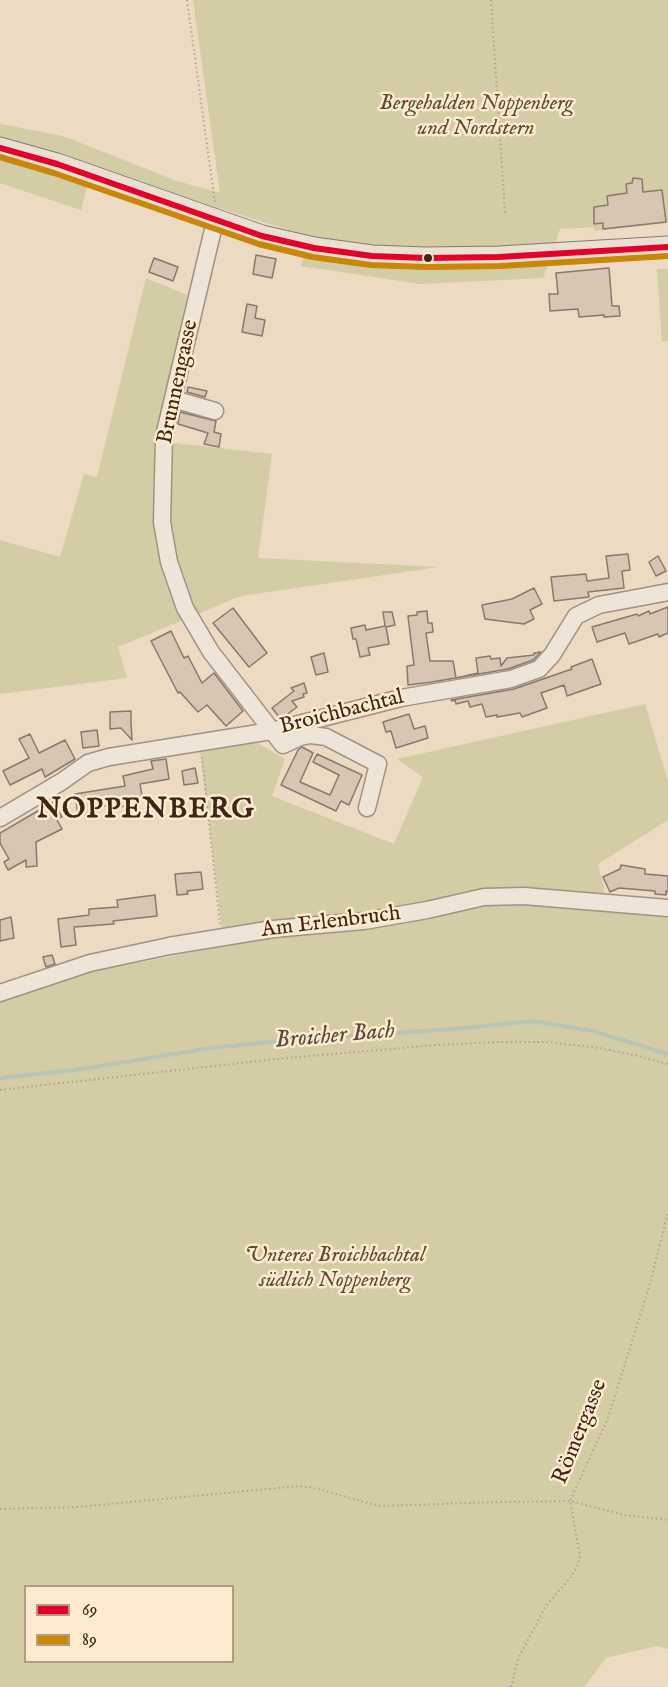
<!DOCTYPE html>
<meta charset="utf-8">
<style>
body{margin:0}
#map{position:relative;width:668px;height:1687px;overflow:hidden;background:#ecdac2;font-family:"IM FELL English",serif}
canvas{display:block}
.legend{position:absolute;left:24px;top:1585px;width:210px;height:78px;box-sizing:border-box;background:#feeacc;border:2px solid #b29b84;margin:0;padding:8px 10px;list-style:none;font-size:18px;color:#412519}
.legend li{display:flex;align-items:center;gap:12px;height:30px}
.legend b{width:30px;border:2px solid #b29b84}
</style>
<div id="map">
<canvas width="668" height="1687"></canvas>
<ul class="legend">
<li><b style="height:8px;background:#e4002b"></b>69</li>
<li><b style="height:8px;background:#ca8606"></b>89</li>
</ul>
</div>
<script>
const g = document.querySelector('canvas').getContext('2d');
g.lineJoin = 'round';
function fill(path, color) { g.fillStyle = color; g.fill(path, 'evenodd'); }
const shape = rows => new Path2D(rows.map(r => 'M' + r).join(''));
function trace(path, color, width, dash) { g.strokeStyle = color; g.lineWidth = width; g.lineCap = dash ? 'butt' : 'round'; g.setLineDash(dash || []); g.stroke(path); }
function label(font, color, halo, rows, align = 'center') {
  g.font = font + ' "IM FELL English",serif'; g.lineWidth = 5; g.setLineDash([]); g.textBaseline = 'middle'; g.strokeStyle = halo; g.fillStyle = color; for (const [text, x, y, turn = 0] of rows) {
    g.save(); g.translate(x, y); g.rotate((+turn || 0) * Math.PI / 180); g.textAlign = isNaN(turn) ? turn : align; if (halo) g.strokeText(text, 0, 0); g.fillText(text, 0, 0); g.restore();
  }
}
const green = shape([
 [193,0,668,0,668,223,595,231,593,227,560,229,543,278,420,284,301,266,308,236,92,168,81,210,0,183,0,124,63,136,177,181,220,193],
 [657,269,668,269,668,341,662,342],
 [146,278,187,295,156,441,272,454,258,558,439,567,241,596,118,647,127,678,0,694,0,540,60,557,84,474,97,477],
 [645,704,668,781,668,820,598,864,604,887,604,909,668,915,668,1649,657,1646,606,1658,584,1687,0,1687,0,997,78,974,224,946,200,752,256,742,285,759,272,796,394,844,423,777,397,759],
 [26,1586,232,1586,232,1662,26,1662]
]);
const stream = shape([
 [0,1078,82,1069,211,1048,300,1039,454,1029,532,1021,593,1031,668,1054]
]);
const building = shape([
 [633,178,642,179,643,192,662,190,666,222,603,229,603,223,594,224,594,207,608,205,607,196,627,193,626,184,632,183,633,178],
 [256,255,276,259,272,278,253,274,256,255],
 [154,258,178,267,173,281,149,272,154,258],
 [609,268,612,306,619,306,620,316,604,317,604,315,579,317,578,309,550,311,549,294,558,294,556,273,609,268],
 [247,304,257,306,255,318,265,320,262,336,242,332,247,304],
 [188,387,207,391,205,397,187,392,188,387],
 [180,412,216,421,214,432,221,434,219,447,204,444,208,433,178,424,180,412],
 [628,554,630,570,622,571,624,588,588,592,589,597,554,601,551,577,586,574,587,581,609,578,606,556,628,554],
 [658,556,666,571,656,576,649,562,658,556],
 [534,588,542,604,530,610,534,619,524,624,485,619,482,605,512,599,534,588],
 [668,607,668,633,659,637,658,634,629,644,625,633,597,642,592,627,637,614,638,616,649,611,650,614,668,607],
 [233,608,267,653,249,667,213,623,233,608],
 [427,611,428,623,432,623,433,632,426,633,430,661,453,661,456,678,478,673,476,658,490,656,491,659,500,658,501,666,507,658,534,655,534,653,541,652,533,660,508,669,432,682,408,685,407,666,414,665,408,616,417,615,417,612,427,611],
 [383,612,392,612,395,625,386,627,389,644,368,648,370,655,360,657,356,639,353,639,351,628,365,625,366,630,385,626,383,612],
 [171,631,184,658,188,656,202,683,214,673,243,711,226,726,207,705,198,712,180,692,178,693,151,641,171,631],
 [324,653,328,672,316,675,311,657,324,653],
 [592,659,601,684,567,696,564,685,541,693,547,708,522,717,520,713,497,717,497,715,486,717,482,704,470,707,468,701,456,704,455,700,452,701,451,700,514,689,572,669,571,667,592,659],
 [304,683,307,693,303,694,304,697,292,701,297,707,285,716,280,718,272,708,294,691,291,688,304,683],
 [131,711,131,723,132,740,121,728,110,729,110,712,131,711],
 [409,714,414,729,425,726,428,738,396,748,391,731,386,732,383,722,409,714],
 [97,730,99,746,83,748,81,732,97,730],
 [30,734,39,753,65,740,75,759,45,777,42,769,10,785,3,771,29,758,19,739,30,734],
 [302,747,313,753,300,782,330,795,339,775,313,762,317,754,362,775,349,805,341,801,336,811,281,785,298,750,302,747],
 [166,759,169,779,140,784,142,796,129,798,130,805,115,808,114,804,95,808,96,813,78,815,75,794,125,786,123,776,153,769,151,761,166,759],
 [195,768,198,783,184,785,182,771,195,768],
 [53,802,62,817,56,818,62,829,36,842,37,866,26,867,26,860,8,870,4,862,9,859,0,843,0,833,53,802],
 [621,865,645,869,645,874,668,876,668,892,666,891,666,895,655,894,655,891,619,888,610,892,603,877,620,869,621,865],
 [201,872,203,889,187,891,188,894,177,895,175,874,201,872],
 [155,895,157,916,113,921,114,924,74,927,76,945,61,947,58,919,89,915,89,909,118,907,117,900,155,895],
 [11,917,14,938,0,941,0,920,11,917],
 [52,955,55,964,46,967,43,957,52,955]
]);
const path = shape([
 [187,0,215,203],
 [491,0,505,213],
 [202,757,220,924],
 [0,1090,286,1058,436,1045,498,1042,546,1042,599,1048,638,1056,668,1064],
 [0,1509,78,1507,299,1486,314,1488,380,1506,501,1502,570,1501,625,1515,668,1520],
 [511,1687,518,1659,545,1607,572,1576,578,1564,580,1556,570,1501,608,1418,649,1287,668,1212]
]);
const minor = shape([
 [215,221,164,436,162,522,169,562,185,608,211,652,283,745,300,737,311,735,326,737,378,764,367,808],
 [173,399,215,411],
 [0,818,61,782,88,763,109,757,271,731,401,698,511,679,539,669,552,655,576,616,599,605,668,592],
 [0,993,90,963,169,946,273,929,364,921,427,910,484,897,524,896,668,908]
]);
const major = shape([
 [0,148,57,164,262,236,314,248,372,256,426,258,499,257,668,247]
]);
const bus1 = shape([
 [0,148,57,164,262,236,314,248,372,256,426,258,499,257,668,247]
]);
const bus2 = shape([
 [0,157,54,173,259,244,313,257,371,265,426,267,500,266,668,256]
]);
const markers = [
 [428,258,5,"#412519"]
];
const parkNames = [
 ["Bergehalden Noppenberg",476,104],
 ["und Nordstern",476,129],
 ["Unteres Broichbachtal",335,1256],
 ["südlich Noppenberg",335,1281]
];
const streetNames = [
 ["Brunnengasse",179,382,-78],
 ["Broichbachtal",342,713,-14],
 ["Am Erlenbruch",331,923,-7],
 ["Römergasse",581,1432,-68]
];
const waterNames = [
 ["Broicher Bach",335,1037,-5]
];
const districtNames = [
 ["NOPPENBERG",146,811]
];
fill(green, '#d3cca4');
trace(stream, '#b7c5b5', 4);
fill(building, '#d9c5b4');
trace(building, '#87796c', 1.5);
trace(minor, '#9f9183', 19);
trace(major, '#87796c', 23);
trace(path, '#aea49a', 2, [1.5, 3]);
trace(minor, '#eee5d8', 16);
trace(major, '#eae0d2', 21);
trace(bus1, '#e4002b', 6);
trace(bus2, '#ca8606', 6);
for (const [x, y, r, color] of markers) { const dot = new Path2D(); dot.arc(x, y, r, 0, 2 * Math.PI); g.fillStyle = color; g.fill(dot); trace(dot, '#feeacc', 2); }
label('italic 22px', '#604c36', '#feeacc', parkNames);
label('22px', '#412519', '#feeacc', streetNames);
label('italic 24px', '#594b3e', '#feeacc', waterNames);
g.letterSpacing = '1.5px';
label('bold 28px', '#412519', '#feeacc', districtNames);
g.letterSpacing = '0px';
</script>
